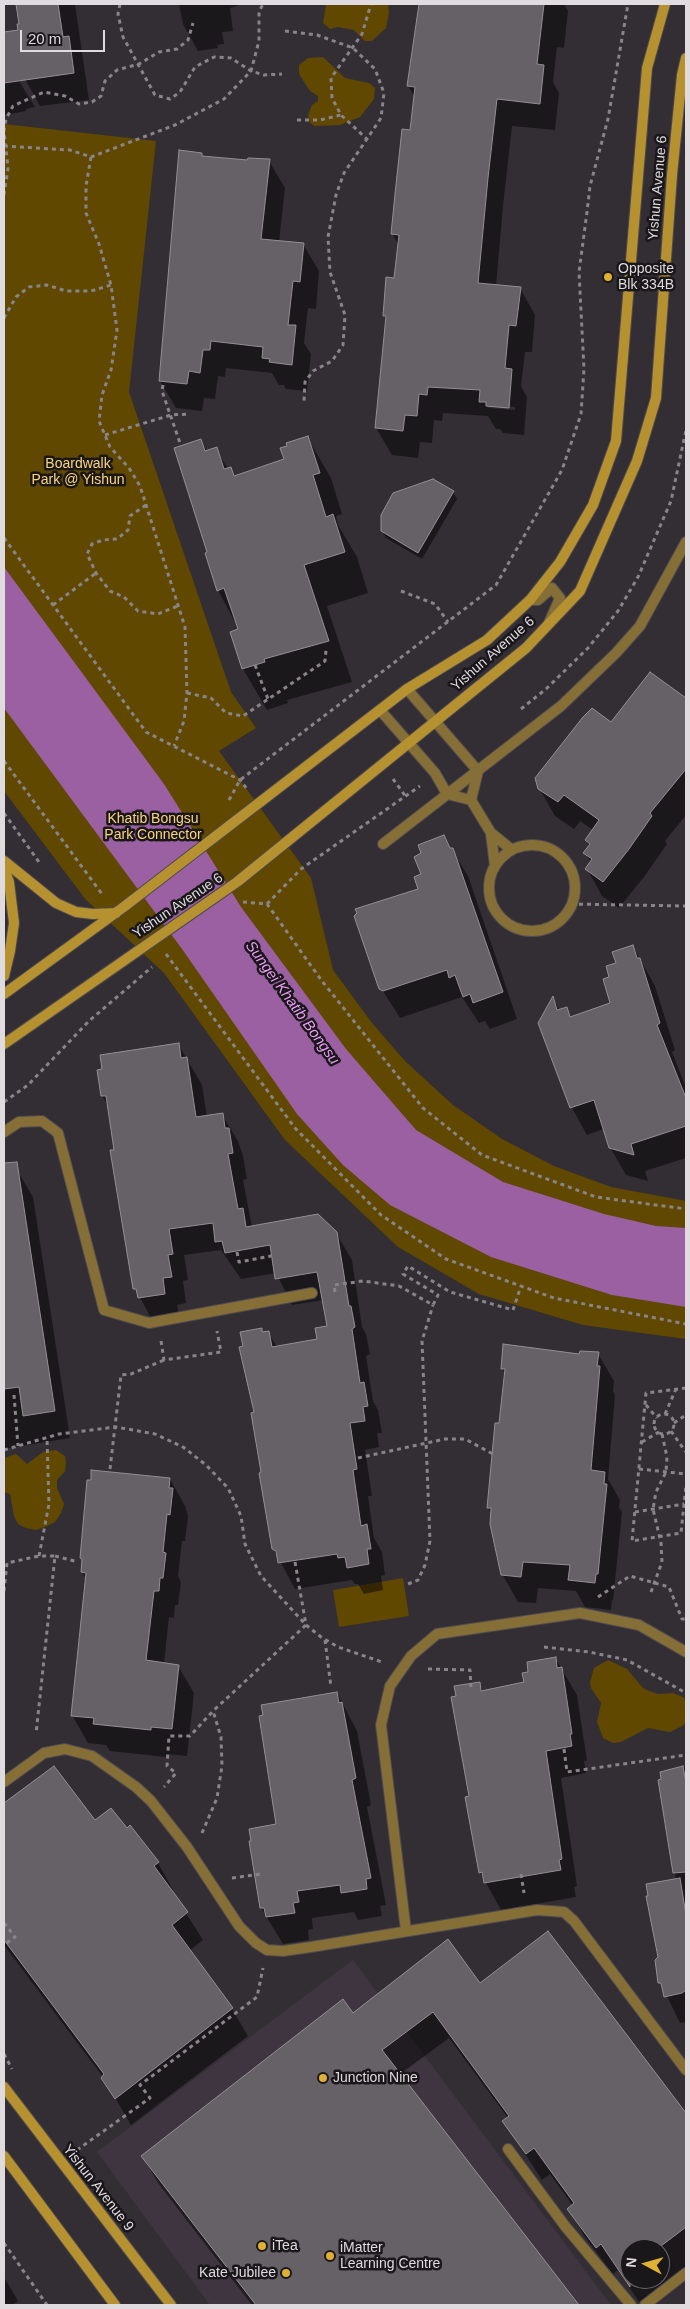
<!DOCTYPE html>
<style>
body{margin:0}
#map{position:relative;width:690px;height:2309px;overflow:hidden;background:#332e34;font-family:Arial,sans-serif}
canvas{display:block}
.frame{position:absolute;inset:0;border:5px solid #dfdbdf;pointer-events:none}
.north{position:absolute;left:620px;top:2239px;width:50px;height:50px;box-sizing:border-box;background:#1a171a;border:1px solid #696569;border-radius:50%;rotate:276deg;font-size:14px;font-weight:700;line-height:20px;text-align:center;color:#dfdbdf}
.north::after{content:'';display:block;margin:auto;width:18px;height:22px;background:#dfb034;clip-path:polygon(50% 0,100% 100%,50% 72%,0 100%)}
.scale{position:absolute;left:20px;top:30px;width:85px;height:22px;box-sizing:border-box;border:2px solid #dfdbdf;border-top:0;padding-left:6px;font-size:15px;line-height:18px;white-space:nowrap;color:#dfdbdf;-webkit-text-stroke:4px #1a171a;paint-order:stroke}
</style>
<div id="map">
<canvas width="690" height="2309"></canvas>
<div class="frame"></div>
<div class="north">N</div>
<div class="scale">20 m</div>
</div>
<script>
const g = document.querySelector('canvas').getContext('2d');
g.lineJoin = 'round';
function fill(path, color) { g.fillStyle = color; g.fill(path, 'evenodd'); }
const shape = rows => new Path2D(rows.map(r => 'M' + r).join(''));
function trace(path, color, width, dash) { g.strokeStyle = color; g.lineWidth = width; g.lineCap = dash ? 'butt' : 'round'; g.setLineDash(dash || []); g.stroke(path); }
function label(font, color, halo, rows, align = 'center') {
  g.font = font + ' Arial,sans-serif'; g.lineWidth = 5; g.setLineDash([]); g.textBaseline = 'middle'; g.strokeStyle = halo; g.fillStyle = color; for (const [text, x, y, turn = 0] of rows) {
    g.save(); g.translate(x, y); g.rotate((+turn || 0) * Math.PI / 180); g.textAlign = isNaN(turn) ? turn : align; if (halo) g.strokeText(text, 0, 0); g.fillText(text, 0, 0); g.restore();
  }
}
const built = shape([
 [353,1960,611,2305,210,2305,97,2152]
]);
const green = shape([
 [326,4,388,4,389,13,386,28,372,41,365,41,354,30,338,27,330,29,323,23],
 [323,57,345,78,369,83,375,88,374,99,360,117,340,125,315,126,310,123,308,115,312,105,318,101,318,96,310,91,299,74,299,65,308,58],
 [4,124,156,141,129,392,231,692,256,728,219,751,311,878,333,970,372,1023,405,1061,453,1105,502,1139,554,1166,611,1187,686,1201,686,1339,583,1325,479,1294,398,1247,285,1140,164,973,86,900,4,791],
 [56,1450,65,1456,66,1463,65,1471,57,1480,57,1488,64,1504,61,1513,55,1522,45,1527,36,1530,26,1528,18,1524,14,1516,10,1494,4,1492,4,1458,16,1454,27,1464,43,1452],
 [403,1578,409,1616,339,1627,333,1590],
 [608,1660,627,1669,643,1688,649,1691,658,1694,673,1693,683,1697,686,1700,686,1720,684,1725,670,1732,648,1728,621,1742,613,1743,603,1738,597,1722,601,1703,591,1688,590,1682,594,1668]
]);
const water = shape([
 [4,567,164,784,241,907,346,1049,416,1130,503,1182,604,1214,656,1226,686,1228,686,1307,612,1295,491,1257,390,1205,343,1165,297,1114,182,949,4,708]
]);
const shadow = shape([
 [17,4,75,4,89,100,40,106,25,79],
 [179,4,237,4,237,6,230,8,233,31,222,32,224,44,217,45,218,48,198,51,183,24],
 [420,4,564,4,568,11,564,48,557,47,553,82,559,93,555,130,512,126,503,206,496,286,520,288,535,315,532,352,525,352,521,386,527,397,524,435,503,433,500,429,496,429,488,416,443,413,442,421,434,420,432,443,420,442,418,458,392,455,376,428,387,321,384,316,396,279,399,246,392,233,415,97,408,86],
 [486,405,515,407,515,410,489,408],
 [4,61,19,81,35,107,26,109,26,111,6,115,4,110],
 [201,154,203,157,248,162,269,161,285,188,279,242,303,244,319,271,316,309,308,308,304,343,311,354,307,391,286,389,284,385,279,385,272,373,226,368,225,377,218,376,215,399,204,398,202,411,176,408,160,381],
 [307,437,331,478,342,514,336,516,338,525,357,557,368,593,327,606,352,682,287,700,288,703,267,710,243,669,232,633,239,630,218,590,209,553,201,441,207,452,216,449,228,469,231,469,235,477,285,460],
 [453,492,457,499,422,559,386,538,382,531],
 [650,673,686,700,686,815,665,841,667,844,644,877,619,908,602,896,587,869,591,863,585,853,590,847,586,841,593,830,580,821,574,829,555,816,539,788,611,723],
 [444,837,468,876,517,1019,490,1029,485,1021,479,1023,462,997,400,1018,381,988,420,890,423,875],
 [633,947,655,986,675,1050,672,1052,686,1088,686,1158,645,1171,648,1181,626,1175,610,1147,604,1129,587,1135,572,1108,539,1023,553,998,560,1011,566,1009,571,1017,612,1004,611,978,617,964],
 [178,1044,202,1085,207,1117,222,1115,238,1141,243,1156,247,1179,243,1180,252,1227,336,1233,352,1260,362,1327,366,1334,370,1354,366,1356,373,1401,378,1410,382,1433,377,1433,379,1447,365,1450,372,1496,368,1496,374,1538,382,1552,385,1575,381,1576,383,1590,364,1594,358,1584,355,1584,352,1580,295,1589,273,1548,244,1347,261,1329,263,1333,268,1332,277,1347,318,1340,328,1327,323,1300,292,1305,276,1273,241,1279,221,1250,184,1255,188,1280,183,1281,186,1303,177,1305,180,1320,154,1324,135,1288,109,1107,102,1096],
 [17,1170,33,1197,70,1438,4,1449,4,1172],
 [598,1354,614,1381,613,1391,615,1395,608,1479,620,1500,619,1508,622,1512,613,1601,612,1600,611,1610,585,1607,576,1591,538,1588,536,1603,518,1602,502,1574,492,1515,488,1508,506,1375,502,1369],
 [170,1479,185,1506,188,1516,185,1541,182,1541,178,1576,181,1582,178,1605,175,1605,174,1618,169,1617,164,1664,178,1666,194,1693,187,1756,166,1754,166,1757,110,1751,106,1745,88,1743,72,1715,86,1579,82,1572,83,1561,81,1557],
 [555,1658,577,1695,587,1761,584,1761,586,1773,561,1778,577,1886,574,1887,576,1897,501,1910,480,1872,457,1697,479,1684,484,1692,526,1683],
 [337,1693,357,1731,371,1805,367,1807,386,1905,380,1906,382,1916,358,1920,354,1912,312,1918,313,1929,308,1930,309,1940,283,1944,261,1908,251,1842,278,1825],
 [686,1767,686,2022,680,2023,660,1982,659,1958,676,1880,659,1781,662,1780,661,1773],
 [54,1768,94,1822,158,1863,173,1890,172,1891,203,1940,189,1951,232,2009,248,2036,131,2125,103,2077,4,1945,4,1804],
 [547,1933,686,2115,686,2266,639,2302,618,2270,613,2274,584,2236,569,2209,573,2206,550,2174,542,2180,504,2121,508,2118,449,2038,399,2075,577,2305,252,2305,158,2183,143,2157,353,2014,480,1985],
 [630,2249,660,2249,660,2279,630,2279],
 [4,2277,18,2301,12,2305,4,2305]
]);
const building = shape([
 [16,4,58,4,63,37,69,36,74,73,4,83,4,32,18,30,17,24,19,24,16,4],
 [419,4,544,4,537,64,544,65,540,104,497,99,488,178,478,283,521,287,516,326,509,325,505,368,512,369,509,408,486,406,486,402,479,402,480,390,428,387,427,395,419,394,417,416,405,415,403,431,375,428,386,316,383,316,386,277,394,278,399,235,391,234,395,194,402,129,410,130,415,87,407,86,419,4],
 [179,150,202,153,202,156,247,160,248,158,270,159,261,239,304,243,300,282,293,281,288,325,296,325,292,365,269,362,270,359,262,358,263,347,211,341,210,350,203,350,200,373,189,371,187,384,159,381,179,150],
 [308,436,320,473,313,475,326,517,333,514,345,552,304,565,329,641,264,659,265,662,242,669,230,632,238,629,224,588,217,591,205,553,207,552,174,448,201,439,205,451,217,447,224,469,231,467,234,476,284,459,280,448,287,446,286,443,308,436],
 [433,479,454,491,418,553,381,531,381,515,393,493,433,479],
 [650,672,686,698,686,769,650,813,652,816,629,849,603,882,585,869,592,859,583,853,590,844,585,840,599,820,564,795,558,802,538,789,535,778,583,717,592,708,611,722,650,672],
 [444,835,450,848,453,848,503,992,473,1003,470,994,463,997,455,975,449,978,447,970,383,991,379,989,354,916,357,913,355,909,418,889,414,877,421,874,414,857,421,853,418,845,444,835],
 [633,945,637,958,640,958,660,1023,657,1025,686,1098,686,1126,631,1144,634,1155,609,1148,594,1100,570,1108,538,1023,553,996,557,1010,567,1007,570,1017,610,1003,603,979,609,977,606,966,616,963,612,952,633,945],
 [179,1043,181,1058,187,1057,196,1117,223,1113,225,1128,229,1128,233,1153,228,1154,238,1209,243,1208,246,1227,318,1214,337,1232,349,1306,351,1306,355,1327,352,1329,360,1383,364,1382,368,1406,363,1407,365,1421,350,1423,357,1469,353,1470,361,1526,367,1524,371,1549,367,1549,369,1564,347,1568,345,1557,338,1558,337,1554,278,1563,276,1551,272,1549,259,1473,261,1472,251,1413,254,1412,239,1347,243,1346,240,1332,262,1328,262,1332,269,1331,272,1347,317,1339,315,1328,327,1326,317,1272,275,1279,270,1245,225,1253,222,1241,215,1242,213,1223,169,1229,173,1254,168,1255,172,1277,163,1278,165,1294,138,1298,136,1289,133,1289,110,1150,114,1150,106,1096,101,1096,97,1070,102,1069,100,1055,179,1043],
 [17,1162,55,1411,23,1416,19,1387,4,1389,4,1163,17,1162],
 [503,1344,579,1354,580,1351,599,1352,597,1366,600,1366,591,1470,605,1472,604,1484,607,1484,598,1574,596,1574,595,1583,568,1580,570,1565,523,1562,521,1577,501,1575,490,1524,491,1508,487,1508,495,1423,499,1423,505,1369,501,1369,503,1344],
 [91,1470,170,1478,169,1488,173,1488,170,1515,167,1514,163,1552,166,1553,163,1578,160,1578,159,1591,154,1591,146,1660,179,1665,172,1729,151,1727,151,1730,93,1724,94,1718,71,1716,86,1573,81,1572,82,1559,80,1558,87,1480,91,1480,91,1470],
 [556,1657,557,1668,562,1667,572,1734,570,1734,572,1746,546,1751,562,1859,559,1860,561,1870,484,1883,482,1872,479,1873,465,1797,469,1796,451,1697,456,1696,454,1686,480,1682,481,1691,524,1682,522,1673,528,1672,527,1662,556,1657],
 [337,1692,339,1703,342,1702,356,1778,352,1780,371,1878,366,1879,367,1889,341,1893,340,1885,297,1891,299,1902,293,1903,295,1913,266,1917,264,1908,260,1908,249,1841,251,1841,249,1829,276,1824,259,1716,263,1715,261,1705,337,1692],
 [54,1766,95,1820,111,1808,127,1828,130,1825,159,1862,154,1866,188,1912,172,1925,233,2008,115,2099,101,2078,104,2074,4,1940,4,1803,54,1766],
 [683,1766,686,1783,686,1872,673,1873,658,1780,661,1779,660,1772,683,1766],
 [680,1878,686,1915,686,1990,682,1993,664,1997,661,1983,658,1983,655,1960,658,1957,646,1896,648,1896,646,1884,680,1878],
 [548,1931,686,2113,686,2227,657,2249,630,2249,630,2287,601,2244,596,2248,567,2209,574,2203,534,2148,526,2154,502,2121,509,2116,433,2012,382,2050,579,2305,256,2305,141,2156,343,1999,353,2013,448,1939,480,1983,548,1931]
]);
const path = shape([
 [120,4,118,14,123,37,155,95,170,99,180,92,195,67,214,57,231,58,251,71,264,75,282,74],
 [285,31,317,35,353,48,375,69,384,93,381,118,344,173,336,195,328,237,330,272,345,315,343,345,332,361,313,371,305,382,304,401],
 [297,120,320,120,341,115],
 [368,140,341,115,332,98,331,78,362,34,371,4],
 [4,146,70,150,91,157,175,125,224,99,251,71,259,41,259,12,263,4],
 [91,157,86,186,86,213,99,244,111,285,117,330,111,370,102,395,99,421,110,447,129,468,140,486,185,627,187,693,184,721,174,746],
 [4,195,8,168,4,130,6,119,13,106,44,92,65,96,79,104,92,102,101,96,105,81,117,70,139,64,159,52,177,49,188,40,193,23],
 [4,318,16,297,29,287,47,285,66,291,91,291,111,285],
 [163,385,162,391,180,443],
 [105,435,171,415,189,414],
 [146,505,130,516,128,530,117,539,103,540,92,544,87,554,96,573,110,591,124,597,138,611,158,614,178,606],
 [4,538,146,732,240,780,247,789],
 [401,591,435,604,448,622],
 [53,605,96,573],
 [255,665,268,699],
 [187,693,211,698,226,713,243,716,325,661,326,650],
 [521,709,546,689,588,648,618,611,638,577,671,501,686,430],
 [4,761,102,894],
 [393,779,406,797],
 [229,800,240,780,496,585,562,470,581,414,584,369,579,272,587,212,590,186,608,119,628,4],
 [4,813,39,862],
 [243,902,267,904,322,981,423,1108,482,1155,596,1197,686,1209],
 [267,904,301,869,420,786],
 [571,904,686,906],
 [166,954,295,1128,381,1215,446,1259,554,1298,686,1324],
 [4,1102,28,1085,89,1021,152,967],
 [237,1252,239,1262,271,1256],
 [335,1292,334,1285,363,1281,399,1286,433,1305,438,1295,403,1274,408,1266,450,1292,513,1310,521,1286],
 [161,1341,164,1360,221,1352,217,1331],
 [686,1388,646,1393,632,1541,681,1533,686,1485],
 [14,1395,18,1446],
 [646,1405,657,1418],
 [665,1414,676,1389],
 '654 1424a10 10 0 1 1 20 0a10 10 0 1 1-20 0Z',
 [674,1423,686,1415],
 [671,1431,686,1452],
 [642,1442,659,1432],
 [4,1450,59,1434,116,1427,155,1434,183,1447,206,1465,228,1488,241,1516,245,1544,261,1576,306,1625,213,1711,190,1736,169,1736,167,1766,176,1773,164,1787],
 [358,1458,445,1439,465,1439,493,1454],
 [110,1469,121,1375,131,1374,164,1360],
 [639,1469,686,1474],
 [635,1512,684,1504],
 [39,1556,49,1504,47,1438],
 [55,1556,78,1562],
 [295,1562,306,1625,321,1637,338,1647,382,1662],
 [408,1584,418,1580,425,1565,430,1541,422,1341,433,1305],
 [4,1591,7,1563,39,1556,55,1556,36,1734],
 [651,1592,662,1562,661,1543,653,1509,656,1492,666,1472,667,1457,662,1434],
 [598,1597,630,1576,669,1587,682,1619,686,1619],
 [325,1640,331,1687],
 [544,1647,589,1652,627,1660,686,1693],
 [428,1669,470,1670,471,1687],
 [564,1749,567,1772,686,1755],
 [202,1833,217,1798,222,1766,221,1737,213,1711],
 [521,1874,524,1893],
 [232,1878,261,1874],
 [4,1923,15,1937,4,1945],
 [4,2054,12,2069],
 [77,2150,150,2098,140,2085,257,1997,263,1968],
 [4,2243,47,2305]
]);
const lane = shape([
 [530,600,538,600,552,588,560,598,549,623],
 [407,689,478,771],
 [380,710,435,773,447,794,471,800],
 [478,771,471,800,491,833,512,850],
 [491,834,495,866],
 [383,844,561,706,616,653,640,626,686,542],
 '489 888a43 43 0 1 1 86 0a43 43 0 1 1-86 0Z',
 [4,1132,19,1122,42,1121,58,1133,104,1310,149,1323,312,1293],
 [4,1782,44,1753,65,1749,92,1756,136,1787,151,1801,187,1847,239,1926,256,1943,267,1950,283,1951,311,1947,537,1910,564,1912,574,1921,686,2070],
 [406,1931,381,1725,390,1686,411,1656,437,1634,580,1613,639,1625,686,1652],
 [508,2149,565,2226,631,2305],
 [645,2305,686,2273]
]);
const secondary = shape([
 [4,861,56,903,76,912,93,914,116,913],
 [4,868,9,882,14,923,10,951,4,976],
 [4,994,125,906,407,689,487,640,530,600,560,562,593,505,616,441,647,68,665,4],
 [4,1044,237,882,526,648,580,591,637,461,656,398,672,175,682,75,686,58],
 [4,2087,171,2305],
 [4,2156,115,2305]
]);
const markers = [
 [608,277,5,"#dfb034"],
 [323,2078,5,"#dfb034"],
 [262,2246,5,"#dfb034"],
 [330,2256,5,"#dfb034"],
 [286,2273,5,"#dfb034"]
];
const streetNames = [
 ["Yishun Avenue 6",658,188,-85],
 ["Yishun Avenue 6",493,654,-41],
 ["Yishun Avenue 6",178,906,-34],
 ["Yishun Avenue 9",98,2188,52]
];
const poiNames = [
 ["Opposite",618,269],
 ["Blk 334B",618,285],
 ["Junction Nine",333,2078],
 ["iTea",272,2246],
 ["iMatter",340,2248],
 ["Learning Centre",340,2264],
 ["Kate Jubilee",276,2273,"right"]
];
const parkNames = [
 ["Boardwalk",78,464],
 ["Park @ Yishun",78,480],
 ["Khatib Bongsu",153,819],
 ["Park Connector",153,835]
];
const waterNames = [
 ["Sungei Khatib Bongsu",292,1003,54]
];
fill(built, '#3f3540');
fill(green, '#604801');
fill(water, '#9a60a1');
fill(shadow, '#0007');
fill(building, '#666067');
trace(building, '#958e95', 1);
trace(lane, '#4f4a4f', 12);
trace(secondary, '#4f4a4f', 12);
trace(path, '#898489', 3, [4, 4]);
trace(lane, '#866f37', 10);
trace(secondary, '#b69130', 10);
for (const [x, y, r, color] of markers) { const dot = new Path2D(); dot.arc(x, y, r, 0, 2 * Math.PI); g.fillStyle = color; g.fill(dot); trace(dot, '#1a171a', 2); }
label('14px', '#dfdbdf', '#1a171a', streetNames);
label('14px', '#dfdbdf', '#1a171a', poiNames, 'left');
label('14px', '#fbd57b', '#1a171a', parkNames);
label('italic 15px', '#eb9df6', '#1a171a', waterNames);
</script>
